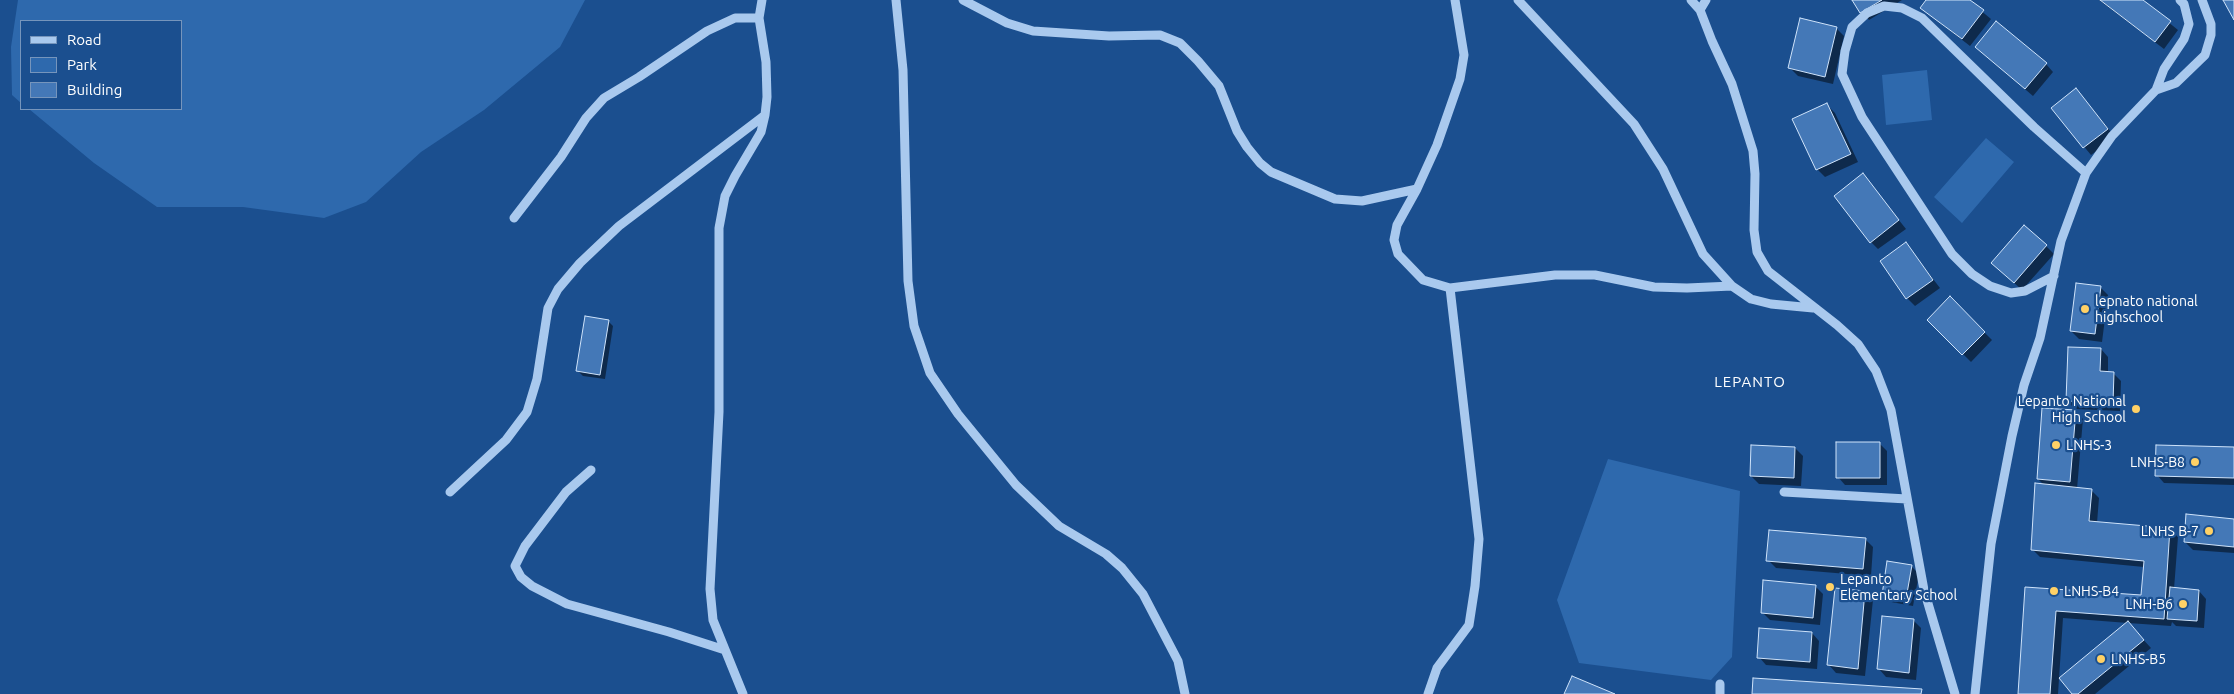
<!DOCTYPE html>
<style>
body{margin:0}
#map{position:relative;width:2234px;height:694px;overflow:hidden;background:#1b4f8f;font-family:Ubuntu,sans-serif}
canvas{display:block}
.legend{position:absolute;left:20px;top:20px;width:162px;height:90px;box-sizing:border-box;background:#1b4f8f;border:1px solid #7695bc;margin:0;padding:6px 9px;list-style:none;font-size:15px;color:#fff}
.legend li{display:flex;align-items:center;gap:10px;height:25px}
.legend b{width:25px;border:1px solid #7695bc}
</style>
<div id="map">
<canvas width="2234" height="694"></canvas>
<ul class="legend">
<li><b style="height:6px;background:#a9c9ee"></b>Road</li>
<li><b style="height:14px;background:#2e69ad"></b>Park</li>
<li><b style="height:14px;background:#4478b7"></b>Building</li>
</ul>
</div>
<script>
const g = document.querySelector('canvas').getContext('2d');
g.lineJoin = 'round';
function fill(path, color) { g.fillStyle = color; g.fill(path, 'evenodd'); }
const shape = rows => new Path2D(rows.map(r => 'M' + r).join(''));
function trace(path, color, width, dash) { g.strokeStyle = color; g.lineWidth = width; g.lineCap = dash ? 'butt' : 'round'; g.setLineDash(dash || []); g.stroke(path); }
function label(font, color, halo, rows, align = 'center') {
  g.font = font + ' Ubuntu,sans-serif'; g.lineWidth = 4.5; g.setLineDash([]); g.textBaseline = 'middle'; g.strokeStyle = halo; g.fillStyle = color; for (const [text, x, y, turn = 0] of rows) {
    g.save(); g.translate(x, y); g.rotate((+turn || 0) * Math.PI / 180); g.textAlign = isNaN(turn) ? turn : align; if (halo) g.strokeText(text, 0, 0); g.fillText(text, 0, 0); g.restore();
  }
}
const green = shape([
 [18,0,585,0,560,47,484,110,421,152,366,202,324,218,243,207,157,207,94,163,29,109,181,109,181,21,21,21,21,103,12,95,11,47],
 [1927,70,1932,120,1886,125,1882,75],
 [1986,138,2014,162,1962,223,1934,197],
 [1608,459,1740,491,1732,657,1711,680,1579,663,1557,600]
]);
const shadow = shape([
 [1853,0,1902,0,1869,20],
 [1928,0,1968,0,1991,19,1970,46,1930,15],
 [2099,0,2141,0,2178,30,2164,49],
 [1836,28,1844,36,1833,84,1798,76,1790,68],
 [1984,54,2046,64,2053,72,2033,96],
 [2076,89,2115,137,2091,155,2052,108],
 [1827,105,1835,113,1858,162,1825,177,1817,169],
 [1863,175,1906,229,1878,249,1871,242],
 [1906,244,1940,288,1915,306,1907,298],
 [2046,246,2054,254,2022,290,2000,270],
 [2100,287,2108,295,2102,342,2079,339,2071,331],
 [1950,298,1992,340,1971,362,1929,320],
 [608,321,613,326,605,379,583,376,578,371],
 [2101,349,2108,357,2108,373,2113,373,2121,381,2120,411,2075,409,2067,401],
 [2075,411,2083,419,2077,489,2091,490,2099,498,2097,523,2170,529,2178,537,2174,589,2199,591,2206,599,2204,628,2176,626,2172,622,2171,626,2128,623,2151,648,2095,694,2074,694,2128,623,2063,618,2058,694,2020,694,2026,588,2143,597,2144,567,2040,557,2032,549,2044,485,2038,479],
 [1879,443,1887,451,1887,485,1845,485,1838,477],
 [1795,448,1803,456,1801,486,1759,484,1751,476],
 [2234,448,2234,485,2164,483,2157,475],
 [2234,520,2234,553,2193,550,2185,542],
 [1865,539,1873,547,1871,576,1776,568,1768,560],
 [1911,566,1919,574,1913,606,1891,602,1883,594],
 [1815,586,1823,594,1820,625,1770,620,1762,612],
 [1865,592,1873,600,1865,676,1836,673,1829,665],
 [1913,620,1921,628,1916,680,1886,677,1879,669],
 [1812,633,1819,641,1817,669,1766,665,1759,657]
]);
const building = shape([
 [1852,0,1882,0,1860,13,1852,0],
 [1926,0,1970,0,1984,10,1962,39,1920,8,1926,0],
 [2100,0,2143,0,2171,21,2155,42,2100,0],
 [2223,0,2234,0,2234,20,2223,0],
 [1800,18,1837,27,1825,77,1788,68,1800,18],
 [1996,21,2047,63,2025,89,1975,47,1996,21],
 [2076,88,2108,129,2083,148,2051,108,2076,88],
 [1827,103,1851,154,1816,170,1792,119,1827,103],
 [1863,173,1899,220,1870,243,1834,196,1863,173],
 [2024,225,2047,245,2014,283,1991,263,2024,225],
 [1906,242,1933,280,1906,299,1880,261,1906,242],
 [2076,283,2101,286,2095,334,2070,331,2076,283],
 [1950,296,1985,332,1962,355,1927,320,1950,296],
 [585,316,609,320,600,375,576,371,585,316],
 [2068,347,2101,348,2100,371,2114,372,2113,403,2066,401,2068,347],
 [2042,408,2076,410,2070,482,2037,479,2042,408],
 [1836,442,1880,442,1880,478,1836,478,1836,442],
 [1751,445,1795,447,1794,478,1750,476,1751,445],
 [2156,445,2234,447,2234,478,2155,476,2156,445],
 [2035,483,2092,489,2089,521,2170,528,2164,619,2056,611,2050,694,2018,694,2025,587,2141,595,2144,561,2031,550,2035,483],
 [2186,514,2234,519,2234,547,2184,542,2186,514],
 [1769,530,1866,538,1863,569,1766,561,1769,530],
 [1887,561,1912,565,1906,599,1882,595,1887,561],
 [1763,580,1816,585,1813,618,1761,613,1763,580],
 [2170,587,2199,590,2197,621,2167,619,2170,587],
 [1835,588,1865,591,1858,669,1827,665,1835,588],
 [1882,616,1914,619,1909,673,1877,669,1882,616],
 [2128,621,2144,640,2078,694,2072,694,2059,678,2128,621],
 [1759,628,1812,632,1810,662,1757,658,1759,628],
 [1572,676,1615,694,1564,694,1572,676],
 [1753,678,1922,689,1921,694,1752,694,1753,678]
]);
const minor = shape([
 [896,0,903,70,908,281,914,326,930,373,958,414,1016,485,1059,526,1106,554,1122,568,1143,594,1178,661,1185,694],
 [963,0,1007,23,1033,31,1109,36,1160,35,1180,43,1198,61,1219,86,1237,131,1247,147,1260,163,1271,172,1335,199,1362,201,1417,189],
 [1455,0,1464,55,1460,79,1437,145,1417,189,1397,225,1394,240,1398,254,1423,280,1450,288,1555,275,1595,275,1654,287,1687,288,1732,286],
 [1518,0,1634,124,1663,169,1703,254,1732,286,1751,299,1771,304,1813,308],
 [1691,0,1700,10],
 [1706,0,1700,10,1712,41,1732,84,1753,151,1755,174,1754,230,1757,252,1768,271,1837,325,1858,344,1876,371,1891,410,1924,590,1955,694],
 [2156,90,2164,69,2184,39,2189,24,2184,4,2180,0],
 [514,218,561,157,586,118,604,98,639,77,707,31,735,18,759,18],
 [2054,276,2025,291,2011,293,1990,286,1972,274,1952,254,1862,117,1842,74,1845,51,1852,27,1867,13,1884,6,1902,8,1922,18,2034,127,2086,173],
 [591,470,566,492,525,546,515,566,521,577,532,586,567,604,669,632,725,650],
 [450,492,506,440,527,412,537,379,548,308,558,289,580,263,619,226,765,115],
 [1784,492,1907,499],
 [743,694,713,620,710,589,719,412,719,228,725,196,735,176,761,132,765,115,767,97,766,62,759,18,762,0],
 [1428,694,1437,668,1469,625,1475,586,1479,539,1450,288],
 [1720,694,1720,684],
 [1975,694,1991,544,2012,436,2024,385,2040,338,2061,241,2086,173,2112,136,2156,90,2176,83,2205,55,2211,35,2211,24,2202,0]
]);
const markers = [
 [2085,309,5,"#ffd166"],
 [2136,409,5,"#ffd166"],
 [2056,445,5,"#ffd166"],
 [2195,462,5,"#ffd166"],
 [2209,531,5,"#ffd166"],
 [1830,587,5,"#ffd166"],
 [2054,591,5,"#ffd166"],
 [2183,604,5,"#ffd166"],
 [2101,659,5,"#ffd166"]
];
const poiNames = [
 ["lepnato national",2095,301],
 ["highschool",2095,317],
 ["Lepanto National",2126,401,"right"],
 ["High School",2126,417,"right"],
 ["LNHS-3",2066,445],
 ["LNHS-B8",2185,462,"right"],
 ["LNHS B-7",2199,531,"right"],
 ["Lepanto",1840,579],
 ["Elementary School",1840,595],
 ["LNHS-B4",2064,591],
 ["LNH-B6",2173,604,"right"],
 ["LNHS-B5",2111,659]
];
const neighbourhoodNames = [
 ["LEPANTO",1750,382]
];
fill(green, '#2e69ad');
fill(shadow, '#0007');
fill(building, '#4478b7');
trace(building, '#cfe3fa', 1);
trace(minor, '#a9c9ee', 9);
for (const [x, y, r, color] of markers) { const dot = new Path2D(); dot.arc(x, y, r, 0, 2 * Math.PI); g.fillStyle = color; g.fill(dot); trace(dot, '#1b4f8f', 2); }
label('14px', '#fff', '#1b4f8f', poiNames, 'left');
g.letterSpacing = '1px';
label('15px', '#fff', '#1b4f8f', neighbourhoodNames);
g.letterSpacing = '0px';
</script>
